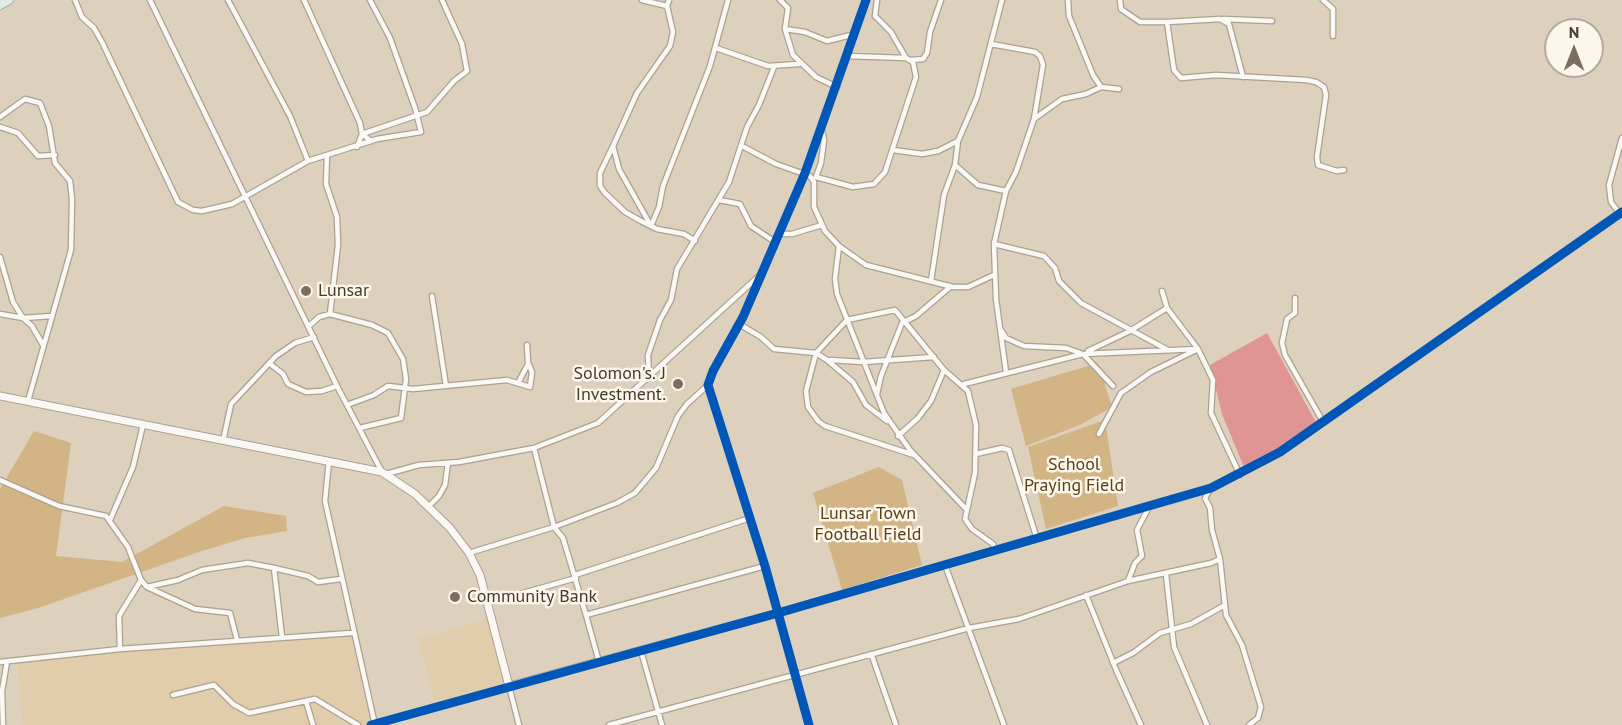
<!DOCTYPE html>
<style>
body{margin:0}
#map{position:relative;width:1622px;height:725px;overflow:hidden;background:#ddd0bd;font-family:"PT Sans",sans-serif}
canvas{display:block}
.north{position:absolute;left:1544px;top:18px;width:60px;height:60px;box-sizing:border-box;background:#fdf6eb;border:2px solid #b3ab9f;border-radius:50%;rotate:0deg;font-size:16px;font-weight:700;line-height:24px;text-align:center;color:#443b2d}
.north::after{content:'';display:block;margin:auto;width:21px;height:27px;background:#7a6f5f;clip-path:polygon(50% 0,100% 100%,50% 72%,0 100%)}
</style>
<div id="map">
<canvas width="1622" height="725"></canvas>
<div class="north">N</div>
</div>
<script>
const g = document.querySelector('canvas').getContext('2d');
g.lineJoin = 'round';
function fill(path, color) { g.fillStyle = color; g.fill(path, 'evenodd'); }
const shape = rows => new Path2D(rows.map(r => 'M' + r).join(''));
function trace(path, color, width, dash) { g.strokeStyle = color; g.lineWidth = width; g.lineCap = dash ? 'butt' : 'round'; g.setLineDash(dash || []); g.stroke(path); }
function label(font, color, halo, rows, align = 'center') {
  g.font = font + ' "PT Sans",sans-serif'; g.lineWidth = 5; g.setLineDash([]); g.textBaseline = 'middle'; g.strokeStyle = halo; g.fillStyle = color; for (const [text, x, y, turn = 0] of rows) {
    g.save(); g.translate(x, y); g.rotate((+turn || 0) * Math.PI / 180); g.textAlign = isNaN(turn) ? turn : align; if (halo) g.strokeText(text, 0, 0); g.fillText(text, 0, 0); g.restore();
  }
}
const built = shape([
 [491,618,509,686,437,706,418,639],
 [352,633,378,725,23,725,17,661,111,650]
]);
const green = shape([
 [1098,363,1112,407,1082,424,1026,446,1011,389],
 [1105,420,1118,506,1046,529,1028,447],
 [34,431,71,443,56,556,122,562,224,506,286,516,287,531,245,538,199,552,38,608,0,618,0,489],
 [879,467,902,480,922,565,842,590,813,493]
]);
const water = shape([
 [1267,333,1317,424,1246,472,1222,414,1210,365]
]);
const street = shape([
 [75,0,82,17,94,28,102,42,178,202,193,210,202,211,232,204,308,161,377,139,421,132,415,108,390,38,370,0],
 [150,0,337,386,382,472],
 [228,0,290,116,308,161],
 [304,0,360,123,362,134,357,147],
 [642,0,667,6],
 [780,0,788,8,785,29,793,55,816,77,837,87],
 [877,0,875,16,891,32,906,58],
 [1068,0,1069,16,1093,75,1101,87,1119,89],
 [1120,0,1121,9,1140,22,1167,22,1174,70,1181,78,1216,75,1306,80,1316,82,1324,87,1326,95,1317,157,1318,165,1337,171,1344,170],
 [1323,0,1333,9,1333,36],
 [1223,19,1272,21],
 [1167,22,1220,19,1229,24,1243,77],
 [785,29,805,32,827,41,855,34],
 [991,44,1035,52,1040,56,1043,65,1034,119,1016,172,1006,191,994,244,996,299,1006,372],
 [716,48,768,66,799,64],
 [911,60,923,59,927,53,930,32,941,0],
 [0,117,25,99,40,103,49,126,55,163,70,181,72,199,71,250,28,401],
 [1034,119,1062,99,1086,94,1101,87],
 [0,127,18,133,38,156,55,155],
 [371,141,362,134,427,112,454,81,467,71,462,44,442,0],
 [613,146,600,173,600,186,605,193,625,212,641,221,657,229,684,234,695,241],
 [742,146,776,164,810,176,814,182,814,207,825,231,839,246,866,265,953,287,968,287,994,275],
 [893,150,922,154,938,151,958,141],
 [327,155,326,184,337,217,338,245,330,314],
 [955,165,978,185,1006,191],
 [816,177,853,187,874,184,885,172,916,77,913,62,906,58,847,56],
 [816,177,821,163,824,140,822,131],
 [719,200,740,204,751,226,775,242],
 [1620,214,1611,202,1609,185,1622,138],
 [651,226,619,169,613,146,637,93,670,46,673,32,667,6,669,0],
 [651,226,659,207,663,186,710,66,728,0],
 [778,234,792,234,822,225],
 [994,244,1044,256,1055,268,1059,281,1081,303,1168,350],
 [839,246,835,279,837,294,884,413,910,450,966,509],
 [0,257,13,302,23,318,52,316],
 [931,281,944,195,955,165,958,141,977,97,1002,0],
 [432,296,446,386],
 [1295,298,1295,313,1287,319,1282,343,1285,355,1322,420],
 [0,314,23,318,32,326,43,345],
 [739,324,761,337,774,349,816,353,827,360,853,382,866,405,887,421],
 [309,326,319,317,330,314,372,325,388,333,403,359,406,379,401,418,360,428],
 [1001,330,1006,338,1024,346,1066,348,1083,354,1113,386],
 [1088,351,1130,331,1167,308],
 [830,360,863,362,934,357],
 [269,363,283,374,288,384,306,392,322,391,337,386],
 [649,377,648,355,660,320,671,300,677,269,729,182,747,127,759,105,774,67],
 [518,383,527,366],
 [964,384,1083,354,1198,349,1213,380,1211,413,1240,475],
 [708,385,687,404,678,416,656,468,635,493,617,503,554,527,563,538,586,615,765,566],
 [877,394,881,376,902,323,916,316,950,287],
 [347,405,374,395,388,386,413,389,507,380,530,387,532,372,528,363,527,345],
 [1099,434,1121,393,1151,372,1198,349,1167,308,1162,291],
 [898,436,918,418,931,401,944,370],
 [223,441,231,404,276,356,295,343,314,337],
 [976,454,1002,448,1009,450,1037,539],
 [914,455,825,426,818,421,808,407,806,391,816,353,847,320,895,310,944,370,968,391,976,425,975,473,965,519,972,529,993,544,996,551],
 [329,461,325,501,375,725],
 [386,474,419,465,459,462,534,448,598,423,760,275],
 [0,480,59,506,106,516,128,547,141,580,147,587,195,609,230,613,237,640],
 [428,507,439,496,445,485,448,463],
 [110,520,133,467,143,425],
 [469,553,554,527,534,448],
 [1220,559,1226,615,1242,645,1261,707,1258,718,1249,725],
 [945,565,1004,725],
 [274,568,308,576,318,582,341,579],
 [1166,574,1174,647,1207,725],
 [575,575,750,518],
 [1128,581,1135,563,1142,556,1137,530,1149,507],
 [147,587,178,580,202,570,248,563,274,568,282,637],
 [1086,595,1117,672,1141,725],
 [488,603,576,578],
 [586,615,599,662],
 [120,649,119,616,141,580],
 [641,651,662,725],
 [872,656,896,725],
 [0,662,120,649,352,633],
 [1113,663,1133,653,1160,633,1191,624,1225,605],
 [173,695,214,685,233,704,249,713,315,699,358,725],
 [306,701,313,725],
 [3,725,2,691,7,662],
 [371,725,509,686,519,725],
 [609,725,969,628,1019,619,1128,581,1211,563,1220,559,1212,530,1210,508,1205,498,1210,489],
 [809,725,765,566,708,385,713,371,743,317,762,273,805,173,866,0]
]);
const secondary = shape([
 [0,396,382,472,415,494,450,528,469,553,480,575,509,686,778,613,1211,488,1280,452,1622,212]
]);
const primary = shape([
 [0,5,9,0]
]);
const cycleway = shape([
 [371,725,778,613,1211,488,1280,452,1622,212],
 [809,725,765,566,708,385,713,371,743,317,762,273,805,173,866,0]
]);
const markers = [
 [306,291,6,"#7a6f5f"],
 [678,384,6,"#7a6f5f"],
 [455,597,6,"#7a6f5f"]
];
const poiNames = [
 ["Lunsar",318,291],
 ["Solomon's. J",666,374,"right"],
 ["Investment.",666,395,"right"],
 ["Community Bank",467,597]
];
const parkNames = [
 ["School",1074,465],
 ["Praying Field",1074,486],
 ["Lunsar Town",868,514],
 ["Football Field",868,535]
];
fill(built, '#e1ccac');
fill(green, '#d2b485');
fill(water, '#e09493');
trace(street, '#aba192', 7);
trace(secondary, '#aba192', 9);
trace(primary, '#9eaba2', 10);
trace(street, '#faf8f5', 4.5);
trace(secondary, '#faf8f5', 7);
trace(primary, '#e0eae7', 8);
trace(cycleway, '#0057b8', 9);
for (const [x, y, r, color] of markers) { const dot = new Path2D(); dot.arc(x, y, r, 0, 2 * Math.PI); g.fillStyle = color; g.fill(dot); trace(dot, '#fdf6eb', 2); }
label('18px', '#443b2d', '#fdf6eb', poiNames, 'left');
label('18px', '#59421b', '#fdf6eb', parkNames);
</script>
